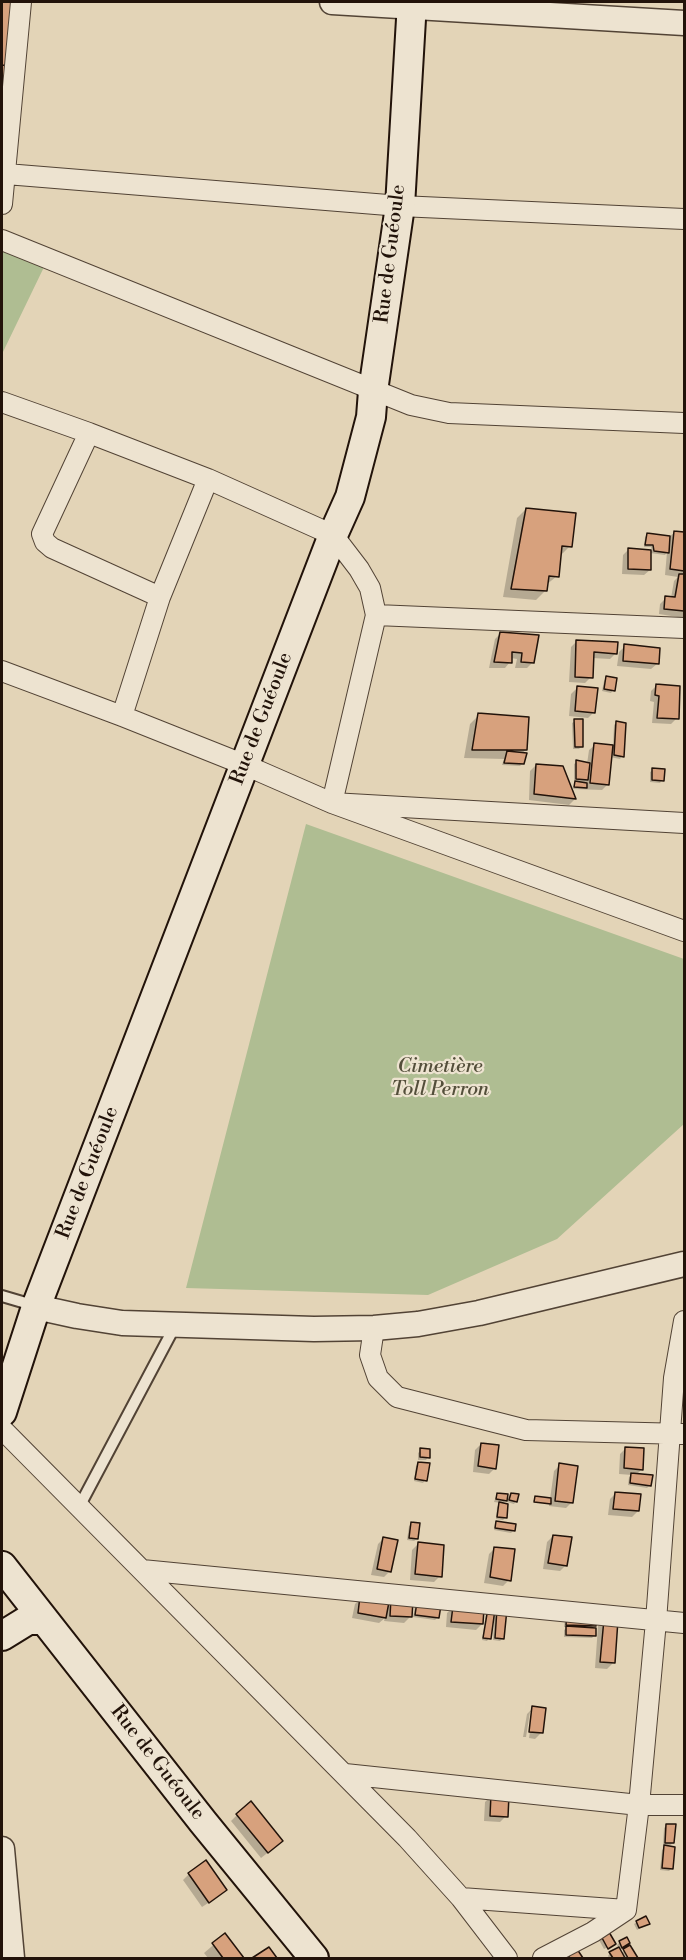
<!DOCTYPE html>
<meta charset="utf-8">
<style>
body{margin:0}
#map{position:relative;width:686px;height:1960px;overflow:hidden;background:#e3d4b7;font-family:"Libre Bodoni",serif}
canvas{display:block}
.frame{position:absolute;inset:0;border:3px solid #22130a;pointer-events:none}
</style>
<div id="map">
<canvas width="686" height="1960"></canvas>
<div class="frame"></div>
</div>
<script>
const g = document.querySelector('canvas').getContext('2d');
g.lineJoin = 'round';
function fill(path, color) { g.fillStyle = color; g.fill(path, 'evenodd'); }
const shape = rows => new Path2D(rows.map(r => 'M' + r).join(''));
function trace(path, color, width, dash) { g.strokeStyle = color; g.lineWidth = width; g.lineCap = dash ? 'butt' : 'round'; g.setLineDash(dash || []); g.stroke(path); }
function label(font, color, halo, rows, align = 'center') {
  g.font = font + ' "Libre Bodoni",serif'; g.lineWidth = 4.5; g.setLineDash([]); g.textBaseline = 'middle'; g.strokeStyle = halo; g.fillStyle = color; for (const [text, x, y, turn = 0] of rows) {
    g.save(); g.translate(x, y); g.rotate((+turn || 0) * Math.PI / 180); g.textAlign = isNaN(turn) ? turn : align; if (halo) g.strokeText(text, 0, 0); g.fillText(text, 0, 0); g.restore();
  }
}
const green = shape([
 [2,249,45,265,2,354],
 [306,824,684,959,684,1124,557,1239,428,1295,186,1288]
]);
const shadow = shape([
 [2,2,14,2,2,129],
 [526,509,570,546,561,555,557,576,546,585,546,590,536,600,503,597,517,518],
 [675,532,684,534,684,618,659,614,660,604,666,598,671,598,674,581,678,577,665,575,667,552,665,555,650,553,650,570,644,575,622,574,623,555,629,549,652,551,651,547,644,547,645,537,647,535,669,537],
 [501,633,533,662,527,668,515,668,517,659,511,658,510,662,505,668,489,668,495,639],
 [577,641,616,653,610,659,592,658,591,677,585,683,569,682,571,647],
 [625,646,657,664,651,669,617,666,619,652],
 [606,678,613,690,611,693,602,691,604,681],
 [657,685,677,718,671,724,652,723,654,702,650,701,651,691],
 [577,688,594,712,588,718,569,716,571,694],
 [479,715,526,750,521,754,523,763,520,766,502,765,504,759,464,758,470,724],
 [575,721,581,747,579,749,573,749,572,723],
 [616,723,622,756,620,759,610,757,608,784,602,790,573,789,577,781,574,781,574,764,577,762,587,764,589,750,595,745,613,746,614,725],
 [536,765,562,768,575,799,569,805,529,800,530,771],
 [653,770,662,780,660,783,650,782,650,772],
 [481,1444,495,1468,489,1474,473,1472,475,1450],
 [626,1448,642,1469,636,1475,650,1485,647,1488,628,1485,629,1477,632,1475,619,1474,620,1454],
 [421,1450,428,1457,426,1460,418,1460,418,1453],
 [419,1463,425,1480,423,1483,414,1481,416,1466],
 [560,1465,572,1502,566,1508,549,1506,549,1502,533,1501,535,1498,550,1499,554,1471],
 [616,1493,638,1511,632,1517,608,1515,610,1499],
 [497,1494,506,1500,511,1494,516,1501,514,1504,507,1502,509,1497,502,1504,505,1518,503,1520,496,1519,497,1507,501,1503,494,1502],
 [497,1523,514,1530,511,1533,494,1530],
 [412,1524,417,1539,414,1541,407,1540,409,1526],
 [553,1536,566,1565,560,1571,543,1569,547,1542],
 [384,1538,390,1571,384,1577,371,1575,378,1544],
 [418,1544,440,1576,434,1582,410,1580,412,1550],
 [495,1548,509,1580,503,1586,484,1583,489,1554],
 [361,1598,411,1601,410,1617,404,1623,384,1621,385,1618,379,1623,352,1618,355,1604],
 [418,1604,438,1617,435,1620,413,1617,415,1606],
 [453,1607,482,1624,476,1630,446,1627,447,1613],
 [498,1610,503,1638,500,1641,493,1640,494,1622,492,1622,489,1638,487,1641,482,1640,486,1612],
 [565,1618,594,1625,590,1629,594,1636,592,1638,564,1637,564,1630,568,1627,564,1627],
 [604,1620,613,1663,607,1669,595,1668,598,1626],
 [533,1708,541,1733,535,1739,529,1738,533,1712,530,1712,526,1737,523,1737,527,1714],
 [491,1796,506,1816,500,1822,484,1821,485,1802],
 [237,1815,275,1847,261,1858,231,1821],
 [667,1825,673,1843,668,1847,671,1869,669,1871,660,1870,662,1850,667,1845,663,1845,664,1828],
 [189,1874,219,1896,202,1907,183,1880],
 [637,1922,648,1924,637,1930,634,1924],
 [609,1934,614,1944,604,1949,599,1940],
 [225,1935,243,1958,208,1958,204,1953],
 [620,1942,629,1943,619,1950,621,1953,630,1947,636,1958,609,1958,608,1956,610,1953,619,1949,617,1945]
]);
const building = shape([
 [2,2,16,2,11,66,2,65,2,2],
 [2,65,11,66,2,106,2,65],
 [526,508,576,513,572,547,562,546,559,577,549,576,547,591,511,589,526,508],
 [674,531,684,532,684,571,670,569,674,531],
 [647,533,670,536,669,553,654,551,653,545,645,545,647,533],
 [628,548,651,550,651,570,628,569,628,548],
 [679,574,684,574,684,611,664,609,665,596,675,597,679,574],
 [500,632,539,635,534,663,521,662,522,653,512,652,512,663,494,662,500,632],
 [576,640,618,642,617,654,594,652,593,678,575,677,576,640],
 [624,644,660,648,659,664,623,661,624,644],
 [606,676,617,678,615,691,604,689,606,676],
 [656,684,680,686,679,719,657,718,659,696,655,695,656,684],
 [577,686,598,688,595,713,575,711,577,686],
 [478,713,529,717,527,750,472,750,478,713],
 [574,719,583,719,583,747,575,747,574,719],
 [616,721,626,723,624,757,614,755,616,721],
 [594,743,613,745,609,785,590,783,594,743],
 [507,751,527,753,524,764,504,763,507,751],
 [576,760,590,763,588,780,576,779,576,760],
 [536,764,563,766,576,799,534,794,536,764],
 [652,768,665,769,664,781,652,780,652,768],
 [575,781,587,783,587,788,574,787,575,781],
 [481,1443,499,1445,496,1469,478,1466,481,1443],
 [625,1447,644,1448,643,1470,624,1468,625,1447],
 [420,1448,430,1449,430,1458,420,1457,420,1448],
 [418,1462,430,1463,427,1481,415,1479,418,1462],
 [559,1463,578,1466,573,1503,555,1501,559,1463],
 [631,1473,653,1475,651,1486,630,1483,631,1473],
 [615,1492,641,1494,639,1511,613,1509,615,1492],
 [497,1493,508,1494,507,1501,496,1499,497,1493],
 [511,1493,519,1494,517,1502,509,1500,511,1493],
 [535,1496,551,1498,551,1504,534,1502,535,1496],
 [499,1502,508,1504,507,1518,497,1517,499,1502],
 [496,1521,516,1524,515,1531,495,1528,496,1521],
 [411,1522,420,1523,418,1539,409,1538,411,1522],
 [553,1535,572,1537,567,1566,548,1563,553,1535],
 [383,1537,398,1540,391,1572,377,1569,383,1537],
 [418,1542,444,1545,442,1577,415,1574,418,1542],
 [494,1547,515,1549,511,1581,490,1577,494,1547],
 [360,1596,389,1602,386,1618,358,1613,360,1596],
 [391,1598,413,1600,412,1617,390,1616,391,1598],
 [417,1602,441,1605,439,1618,415,1615,417,1602],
 [453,1606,484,1608,483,1624,451,1622,453,1606],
 [488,1608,495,1609,491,1639,483,1638,488,1608],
 [497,1609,507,1609,504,1639,495,1638,497,1609],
 [567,1614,596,1616,596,1626,566,1625,567,1614],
 [604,1619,618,1620,615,1663,600,1662,604,1619],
 [566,1626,596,1628,596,1636,566,1635,566,1626],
 [532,1706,546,1708,543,1733,529,1732,532,1706],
 [491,1794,509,1795,508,1817,490,1816,491,1794],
 [251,1801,283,1841,268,1853,236,1814,251,1801],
 [666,1824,676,1824,674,1843,665,1843,666,1824],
 [664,1845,675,1847,673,1869,662,1868,664,1845],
 [206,1860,227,1890,209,1903,188,1873,206,1860],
 [646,1916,650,1924,639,1928,636,1921,646,1916],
 [609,1932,616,1944,608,1949,601,1936,609,1932],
 [225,1933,244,1958,223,1958,212,1943,225,1933],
 [627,1937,630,1943,622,1948,619,1941,627,1937],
 [630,1945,638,1958,628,1958,623,1949,630,1945],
 [269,1947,277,1958,252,1958,269,1947],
 [619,1947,625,1958,613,1958,609,1952,619,1947],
 [577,1949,583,1958,570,1958,568,1955,577,1949]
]);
const service = shape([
 [2,1296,36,1306],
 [79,1507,175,1326]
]);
const minor = shape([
 [6,174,400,206,684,219],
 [2,204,21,2],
 [2,240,411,405,449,413,684,423],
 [2,402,89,433,208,479,333,535,359,569,370,588,376,615,332,803,684,823],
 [89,433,42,534,45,542,52,548,160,597],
 [376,615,684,628],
 [2,671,122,716,245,765,332,803,684,931],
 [122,716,160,597,208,479],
 [374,1328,370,1355,378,1378,397,1397,526,1430,684,1434],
 [2,1429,407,1838,461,1898,507,1958],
 [142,1570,684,1623],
 [345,1774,639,1805,684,1805],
 [461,1898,626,1910],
 [543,1958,593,1932,626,1910,639,1805,656,1621,674,1378,684,1321]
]);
const tertiary = shape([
 [332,2,684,23],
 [36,1307,77,1316,122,1323,314,1329,374,1328,418,1324,479,1313,684,1264],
 [2,1849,12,1958]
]);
const secondary = shape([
 [2,1412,36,1307,333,535,350,497,371,417,373,391,400,206,412,2],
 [2,1566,203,1822,314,1958],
 [2,1636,28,1620,44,1620]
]);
const streetNames = [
 ["Rue de Guéoule",391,254,-83],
 ["Rue de Guéoule",262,719,-69],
 ["Rue de Guéoule",88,1173,-69],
 ["Rue de Guéoule",157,1763,52]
];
const parkNames = [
 ["Cimetière",440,1067],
 ["Toll Perron",440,1090]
];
fill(green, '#afbd92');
fill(shadow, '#0003');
fill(building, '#d7a17d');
trace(building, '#22130a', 1.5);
trace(service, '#524335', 14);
trace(minor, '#524335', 22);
trace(tertiary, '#524335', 27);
trace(secondary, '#22130a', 32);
trace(service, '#ede3d0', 10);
trace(minor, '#ede3d0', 20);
trace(tertiary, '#ede3d0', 24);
trace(secondary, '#ede3d0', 28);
label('20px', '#22130a', '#ede3d0', streetNames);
label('italic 20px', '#534e3a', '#ede3d0', parkNames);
</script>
